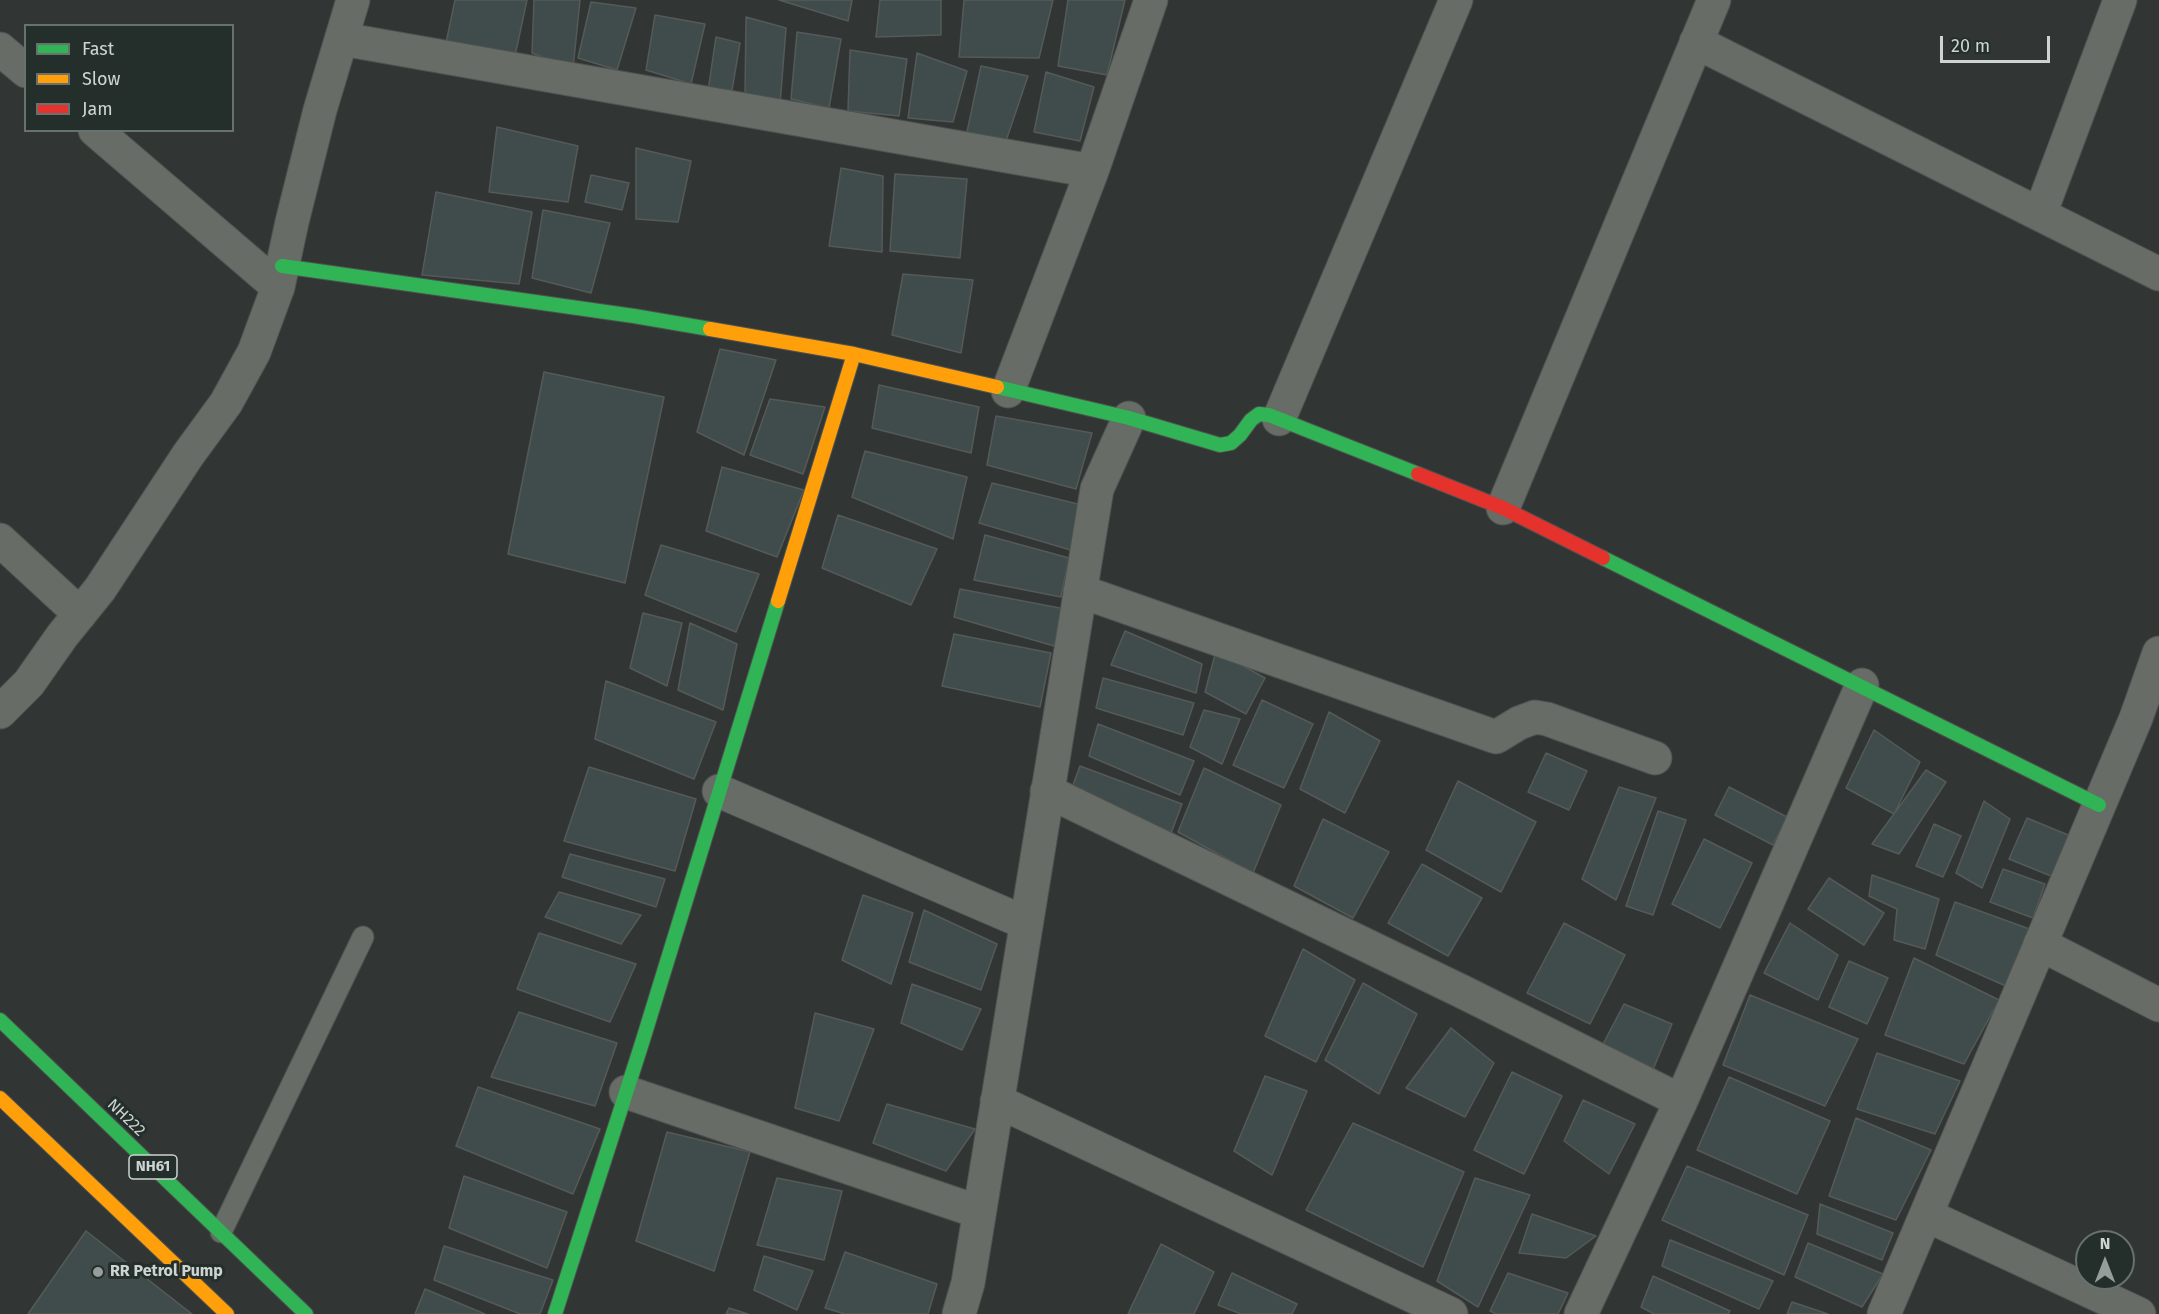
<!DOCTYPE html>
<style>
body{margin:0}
#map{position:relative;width:2159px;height:1314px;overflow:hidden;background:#313634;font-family:"Fira Sans",sans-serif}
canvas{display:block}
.legend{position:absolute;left:24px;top:24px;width:210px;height:108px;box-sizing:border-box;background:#242f2b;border:2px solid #68716e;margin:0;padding:8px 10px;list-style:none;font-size:18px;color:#ced4d2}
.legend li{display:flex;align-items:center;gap:12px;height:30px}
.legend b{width:30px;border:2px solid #68716e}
.north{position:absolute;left:2075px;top:1230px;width:60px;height:60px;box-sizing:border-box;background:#242f2b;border:2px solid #68716e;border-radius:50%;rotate:0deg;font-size:16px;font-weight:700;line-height:24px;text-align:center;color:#ced4d2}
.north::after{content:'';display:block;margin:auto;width:21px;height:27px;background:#979d9b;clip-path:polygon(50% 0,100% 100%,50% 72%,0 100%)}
.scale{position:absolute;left:1940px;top:36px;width:110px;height:27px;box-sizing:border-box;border:3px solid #ced4d2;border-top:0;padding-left:8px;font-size:18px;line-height:21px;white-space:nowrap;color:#ced4d2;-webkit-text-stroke:4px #242f2b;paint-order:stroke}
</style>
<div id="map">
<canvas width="2159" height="1314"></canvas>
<ul class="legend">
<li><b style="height:8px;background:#30b455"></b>Fast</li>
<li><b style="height:8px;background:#ff9f0a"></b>Slow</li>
<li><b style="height:8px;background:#e5322d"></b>Jam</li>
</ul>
<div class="north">N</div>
<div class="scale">20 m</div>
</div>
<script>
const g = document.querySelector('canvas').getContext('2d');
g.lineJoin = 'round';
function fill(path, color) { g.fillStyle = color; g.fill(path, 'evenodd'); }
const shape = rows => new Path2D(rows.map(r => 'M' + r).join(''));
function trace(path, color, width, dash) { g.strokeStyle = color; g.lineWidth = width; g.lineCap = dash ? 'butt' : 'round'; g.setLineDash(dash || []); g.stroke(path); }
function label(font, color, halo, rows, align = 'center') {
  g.font = font + ' "Fira Sans",sans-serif'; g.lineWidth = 6; g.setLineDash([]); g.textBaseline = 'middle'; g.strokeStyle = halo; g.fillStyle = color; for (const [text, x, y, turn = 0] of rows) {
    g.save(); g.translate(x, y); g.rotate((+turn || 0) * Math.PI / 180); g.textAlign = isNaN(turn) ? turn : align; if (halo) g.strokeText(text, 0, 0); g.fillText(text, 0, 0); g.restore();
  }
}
const building = shape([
 [455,0,527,0,515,56,446,43,455,0],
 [534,0,580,0,573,69,532,53,534,0],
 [779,0,852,0,848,21,779,0],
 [880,0,941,0,941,35,876,37,880,0],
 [964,0,1053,0,1039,58,959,57,964,0],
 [1068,0,1125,0,1107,75,1058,66,1068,0],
 [591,2,636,8,617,70,578,58,591,2],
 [655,15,705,24,691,84,646,70,655,15],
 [746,17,786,28,780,105,745,96,746,17],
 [797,32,841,39,829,108,791,99,797,32],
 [716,37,740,43,732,90,708,91,716,37],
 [850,50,907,59,899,116,848,111,850,50],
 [917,53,967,71,953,122,908,118,917,53],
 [981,66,1028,76,1006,141,967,132,981,66],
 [1046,72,1094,87,1080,141,1034,132,1046,72],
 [497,127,578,146,568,202,489,192,497,127],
 [636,148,691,161,678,222,636,219,636,148],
 [841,168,883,176,882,252,829,246,841,168],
 [895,174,967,179,960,258,890,251,895,174],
 [591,175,629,183,622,210,585,202,591,175],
 [436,192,532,212,519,284,422,275,436,192],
 [543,210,610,223,591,293,532,278,543,210],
 [903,274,973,280,961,353,892,335,903,274],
 [720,349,776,360,744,455,697,432,720,349],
 [544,372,664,397,625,583,508,554,544,372],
 [879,385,979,407,971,453,872,428,879,385],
 [770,399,825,407,803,474,750,455,770,399],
 [996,416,1092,433,1076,489,987,465,996,416],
 [865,451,967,477,953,539,852,497,865,451],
 [722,467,804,490,777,557,706,531,722,467],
 [992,483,1082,505,1074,551,979,523,992,483],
 [838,515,937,549,911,605,822,568,838,515],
 [985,535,1069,558,1061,597,974,580,985,535],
 [661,545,759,574,736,632,645,595,661,545],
 [960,589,1065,609,1054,646,954,617,960,589],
 [643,613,682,623,667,686,630,668,643,613],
 [690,623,737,644,723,710,678,690,690,623],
 [1125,631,1202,664,1196,693,1111,665,1125,631],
 [954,634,1051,653,1040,707,942,686,954,634],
 [1216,651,1265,678,1246,714,1205,692,1216,651],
 [1103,678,1194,703,1183,735,1096,708,1103,678],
 [606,681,716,722,694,779,595,739,606,681],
 [1262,700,1313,724,1284,788,1233,765,1262,700],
 [1204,710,1240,719,1222,764,1190,747,1204,710],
 [1329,712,1380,741,1345,813,1300,789,1329,712],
 [1098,724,1194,761,1180,795,1089,756,1098,724],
 [1874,730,1920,762,1894,814,1846,788,1874,730],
 [1546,753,1587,771,1569,810,1528,792,1546,753],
 [1080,766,1182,804,1170,836,1070,793,1080,766],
 [589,767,696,799,675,871,564,841,589,767],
 [1204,768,1281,805,1253,873,1178,832,1204,768],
 [1926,770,1946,782,1899,854,1872,844,1926,770],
 [1458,781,1536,822,1501,892,1426,850,1458,781],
 [1619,787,1656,798,1616,900,1582,879,1619,787],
 [1729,787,1787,817,1773,845,1715,815,1729,787],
 [1984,801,2010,819,1982,888,1956,873,1984,801],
 [1658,811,1686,820,1653,915,1626,906,1658,811],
 [2027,818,2073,837,2056,878,2009,859,2027,818],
 [1323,819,1389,852,1353,918,1294,886,1323,819],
 [1934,824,1961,836,1943,877,1916,866,1934,824],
 [1704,839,1752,863,1720,928,1672,904,1704,839],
 [570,854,665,879,656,907,562,877,570,854],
 [1422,864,1482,898,1448,956,1388,923,1422,864],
 [2003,869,2045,884,2033,918,1990,902,2003,869],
 [1872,875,1939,899,1925,949,1894,940,1897,909,1869,896,1872,875],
 [1829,878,1884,913,1864,945,1808,909,1829,878],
 [559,892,641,915,621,944,545,917,559,892],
 [863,895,913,913,891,984,842,960,863,895],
 [1955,902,2035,931,2008,987,1936,955,1955,902],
 [924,910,997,944,981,990,909,962,924,910],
 [1564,923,1625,955,1590,1024,1527,993,1564,923],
 [1790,923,1838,955,1818,1000,1764,973,1790,923],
 [539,933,636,964,610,1022,517,989,539,933],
 [1303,949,1355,980,1316,1062,1265,1036,1303,949],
 [1914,958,1999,1000,1964,1064,1885,1035,1914,958],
 [1849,961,1888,978,1867,1024,1829,1007,1849,961],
 [1363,983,1417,1014,1379,1094,1325,1060,1363,983],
 [912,984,981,1009,962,1050,901,1023,912,984],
 [1750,995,1858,1039,1825,1106,1723,1065,1750,995],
 [1624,1004,1672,1024,1652,1072,1602,1046,1624,1004],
 [519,1012,617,1043,595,1106,491,1077,519,1012],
 [815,1013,874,1029,839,1121,795,1108,815,1013],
 [1451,1028,1494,1063,1465,1117,1406,1088,1451,1028],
 [1877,1053,1960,1081,1935,1134,1857,1109,1877,1053],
 [1512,1072,1562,1096,1524,1174,1474,1150,1512,1072],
 [1265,1076,1307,1091,1272,1175,1234,1151,1265,1076],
 [1729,1077,1830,1121,1797,1194,1697,1150,1729,1077],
 [478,1087,600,1129,573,1194,456,1146,478,1087],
 [1583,1100,1635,1124,1609,1174,1564,1141,1583,1100],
 [887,1104,975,1129,946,1171,873,1143,887,1104],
 [1856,1118,1931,1150,1896,1220,1829,1196,1856,1118],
 [1353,1123,1464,1172,1423,1267,1306,1210,1353,1123],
 [667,1132,750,1152,714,1271,636,1241,667,1132],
 [1687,1166,1808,1215,1784,1275,1662,1220,1687,1166],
 [464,1176,567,1212,547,1268,449,1228,464,1176],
 [777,1178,842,1191,824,1260,757,1245,777,1178],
 [1475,1178,1530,1195,1478,1307,1437,1281,1475,1178],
 [1820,1204,1893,1233,1882,1260,1817,1234,1820,1204],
 [1532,1214,1596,1236,1566,1258,1519,1253,1532,1214],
 [86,1231,192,1314,28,1314,86,1231],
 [1670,1240,1773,1281,1759,1309,1662,1266,1670,1240],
 [1808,1243,1883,1274,1862,1307,1795,1277,1808,1243],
 [1161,1244,1214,1272,1194,1314,1128,1314,1161,1244],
 [444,1246,553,1280,540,1314,520,1314,434,1280,444,1246],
 [845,1252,937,1284,928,1314,845,1314,825,1308,845,1252],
 [764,1256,813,1271,797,1310,754,1290,764,1256],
 [1232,1273,1297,1304,1292,1314,1241,1314,1218,1305,1232,1273],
 [1508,1273,1568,1293,1558,1314,1496,1314,1490,1311,1508,1273],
 [1653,1276,1730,1311,1728,1314,1654,1314,1641,1307,1653,1276],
 [425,1289,485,1314,415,1314,425,1289],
 [1792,1302,1828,1314,1787,1314,1792,1302],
 [729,1308,748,1314,726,1314,729,1308]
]);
const lane = shape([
 [221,1232,363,937]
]);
const street = shape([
 [342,39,1092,171],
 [1696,42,2159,274],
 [0,49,26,71],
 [95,130,278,287],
 [2040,214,2120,0],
 [1008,391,1092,171,1151,0],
 [1279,419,1456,0],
 [1503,508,1714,0],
 [0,540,80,614],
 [1080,591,1496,737,1519,723,1535,717,1547,719,1655,758],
 [0,712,29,683,62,636,100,589,188,455,226,403,254,352,278,287,292,222,320,110,353,0],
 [719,791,1026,923],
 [1047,791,1463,992,1681,1101],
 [2040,944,2159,1005],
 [626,1092,979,1212],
 [997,1101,1451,1314],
 [1926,1215,2139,1314],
 [959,1314,968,1283,1097,489,1129,418],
 [1581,1314,1681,1101,1862,685],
 [1884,1314,2136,718,2159,653]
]);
const fast = shape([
 [282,266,634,316,710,329],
 [997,387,1129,418,1220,445,1231,443,1240,435,1251,420,1259,414,1269,415,1418,474],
 [1603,558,2099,805],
 [0,1020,306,1314],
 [555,1314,642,1043,778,601]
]);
const slow = shape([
 [710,329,854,354,997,387],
 [778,601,854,354],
 [0,1098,227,1314]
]);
const jam = shape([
 [1418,474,1503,508,1603,558]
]);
const markers = [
 [98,1272,6,"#979d9b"]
];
const shields = [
 [153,1167,48]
];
const shieldNames = [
 ["NH61",153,1167]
];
const streetNames = [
 ["NH222",126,1118,44]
];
const poiNames = [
 ["RR Petrol Pump",110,1272]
];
fill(building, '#404c4b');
trace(building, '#555a59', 1.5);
trace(lane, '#4e5250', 23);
trace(street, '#4e5250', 35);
trace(fast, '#4e5250', 16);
trace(slow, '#4e5250', 16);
trace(jam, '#4e5250', 16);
trace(lane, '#676c66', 21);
trace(street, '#676c66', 33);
trace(fast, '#30b455', 14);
trace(slow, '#ff9f0a', 14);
trace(jam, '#e5322d', 14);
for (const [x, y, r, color] of markers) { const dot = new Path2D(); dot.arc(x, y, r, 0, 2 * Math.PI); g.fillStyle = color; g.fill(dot); trace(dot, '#242f2b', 2); }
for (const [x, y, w] of shields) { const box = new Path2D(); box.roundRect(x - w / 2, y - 12, w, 24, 4.5); g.fillStyle = '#242f2b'; g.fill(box); trace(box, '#ced4d2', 1.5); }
label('bold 15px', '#ced4d2', null, shieldNames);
label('16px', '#ced4d2', '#242f2b', streetNames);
label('bold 16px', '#ced4d2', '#242f2b', poiNames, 'left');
</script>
